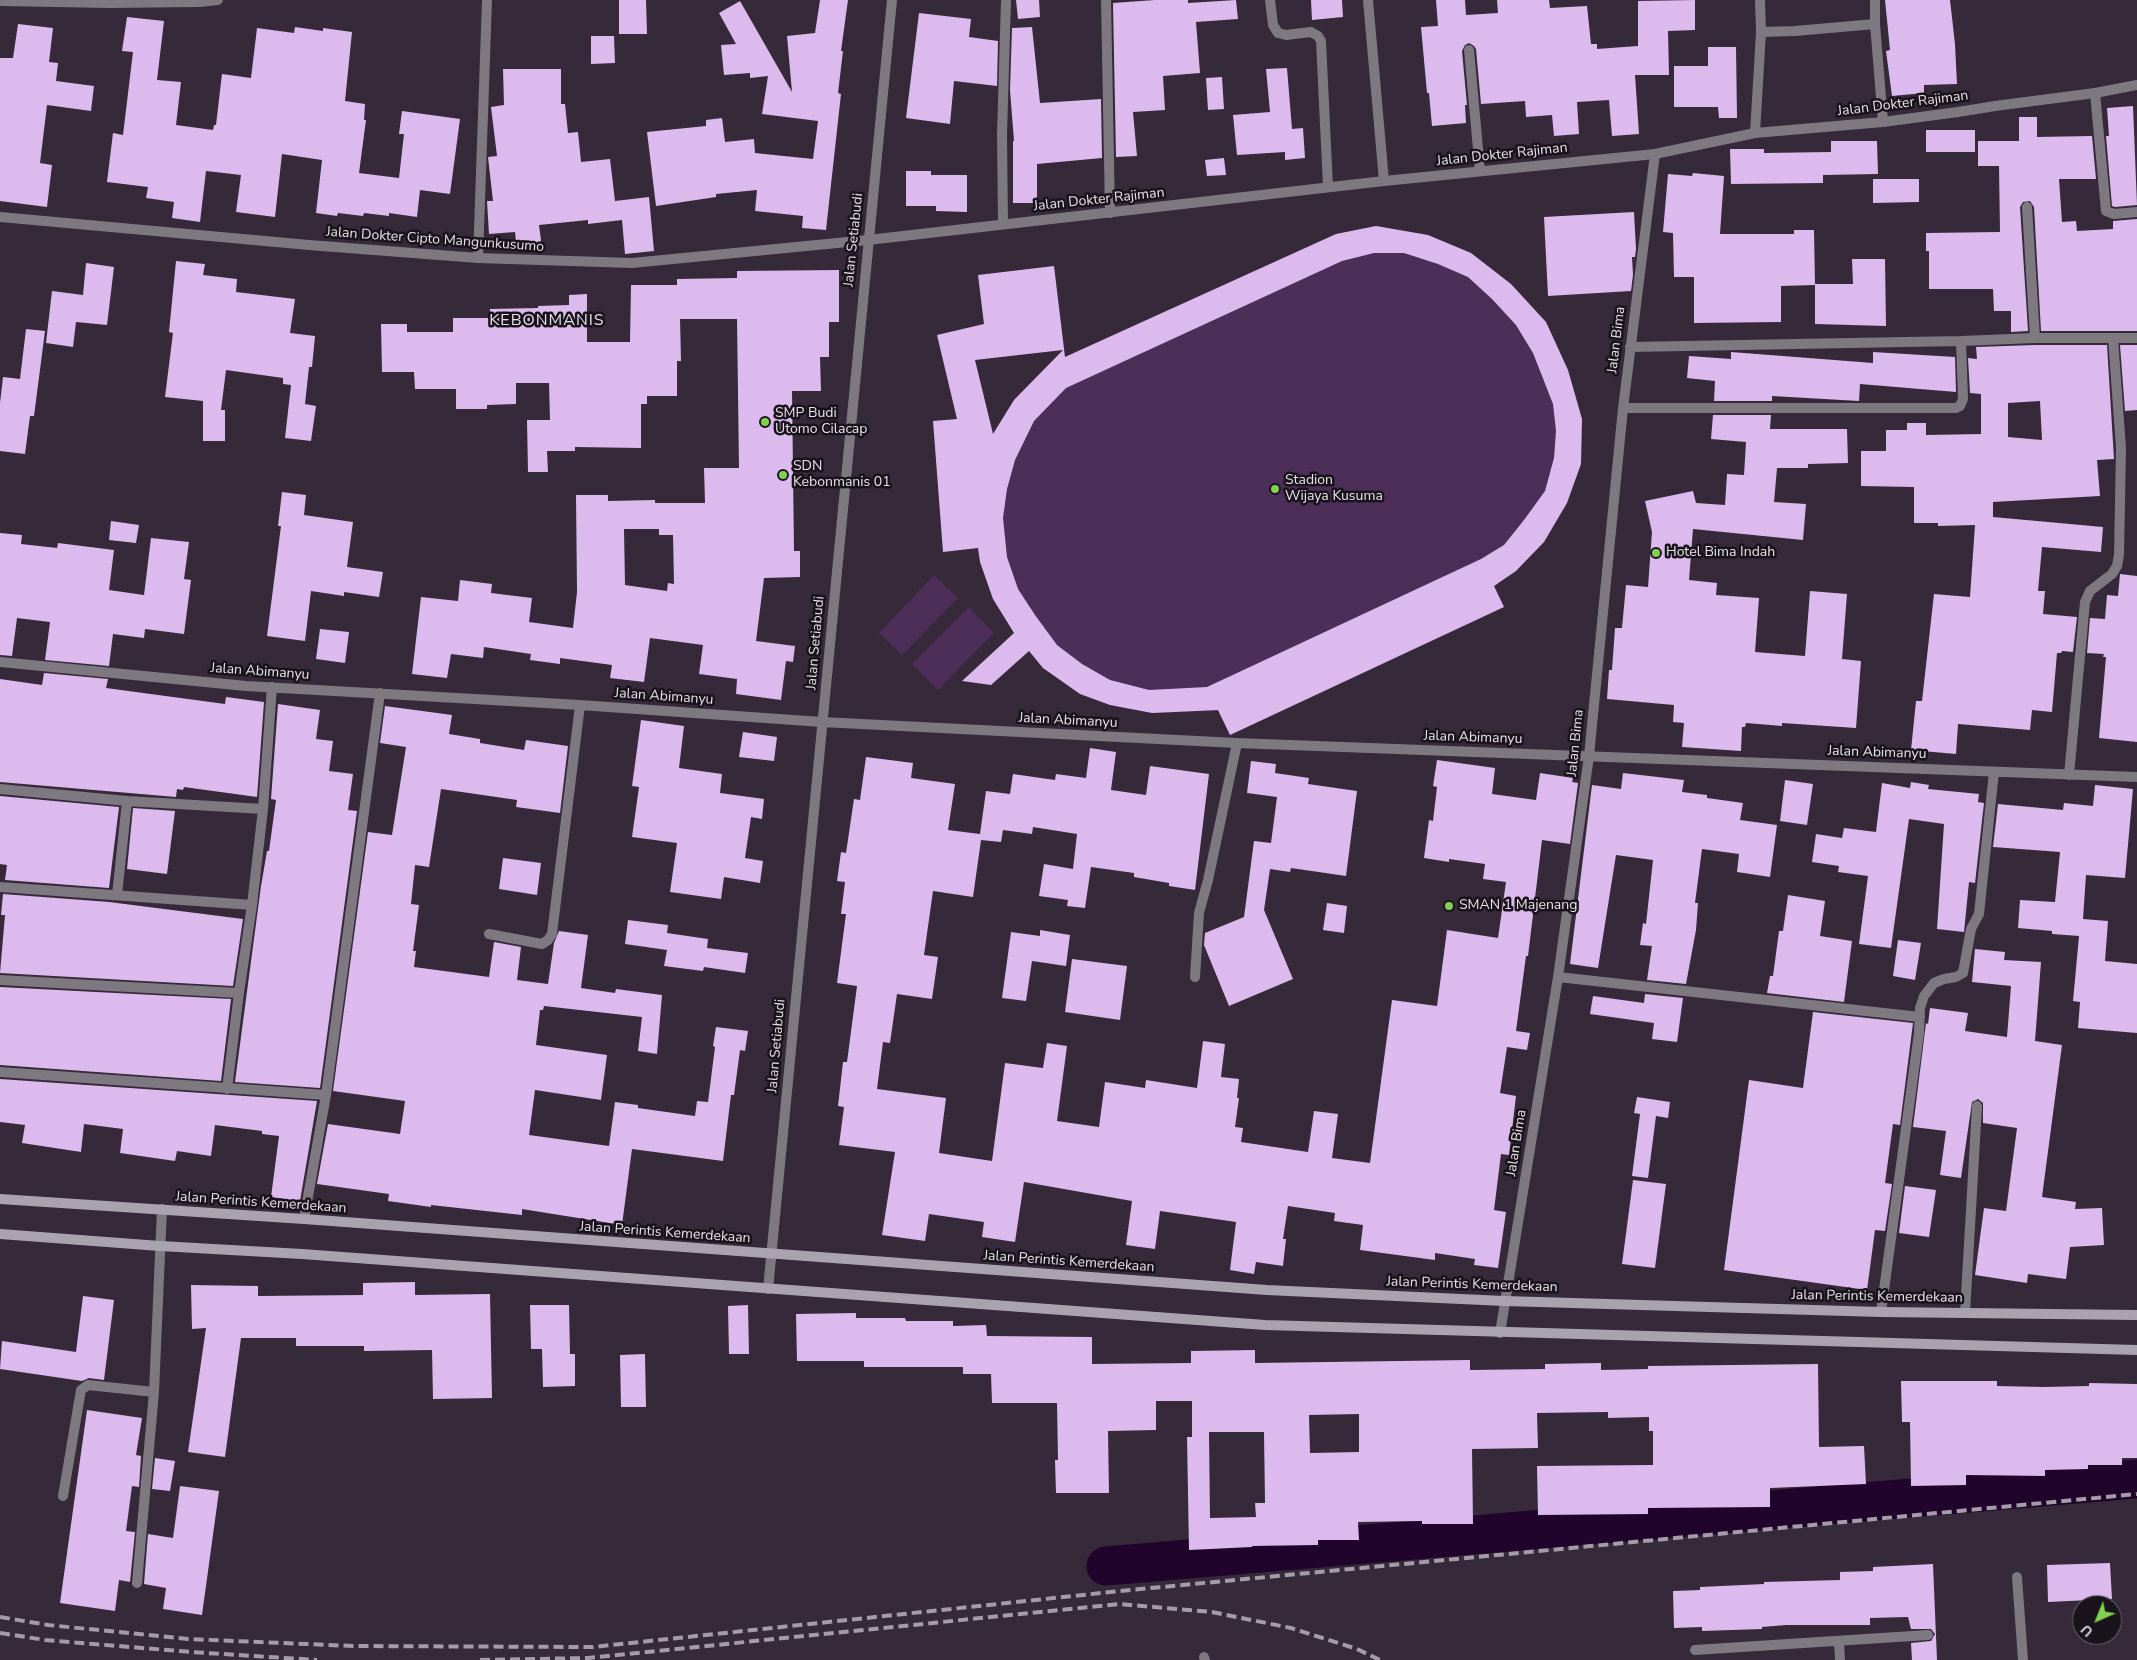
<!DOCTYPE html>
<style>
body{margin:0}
#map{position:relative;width:2137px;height:1660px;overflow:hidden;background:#35293a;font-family:"Nunito Sans",sans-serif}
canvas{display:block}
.north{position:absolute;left:2072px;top:1595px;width:50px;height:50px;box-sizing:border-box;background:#19141c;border:1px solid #6c666f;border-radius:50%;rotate:224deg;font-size:14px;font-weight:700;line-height:20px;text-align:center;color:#e8e0eb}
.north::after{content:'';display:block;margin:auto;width:18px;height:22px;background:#82d04f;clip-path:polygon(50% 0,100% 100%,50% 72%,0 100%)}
</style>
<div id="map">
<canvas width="2137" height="1660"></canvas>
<div class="north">U</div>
</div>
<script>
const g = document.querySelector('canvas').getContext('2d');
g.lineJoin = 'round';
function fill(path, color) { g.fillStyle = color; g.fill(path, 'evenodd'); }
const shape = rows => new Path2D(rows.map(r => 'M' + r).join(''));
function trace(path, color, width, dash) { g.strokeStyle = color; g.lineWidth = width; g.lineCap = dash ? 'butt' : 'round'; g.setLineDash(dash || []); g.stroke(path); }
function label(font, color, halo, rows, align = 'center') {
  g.font = font + ' "Nunito Sans",sans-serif'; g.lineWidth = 5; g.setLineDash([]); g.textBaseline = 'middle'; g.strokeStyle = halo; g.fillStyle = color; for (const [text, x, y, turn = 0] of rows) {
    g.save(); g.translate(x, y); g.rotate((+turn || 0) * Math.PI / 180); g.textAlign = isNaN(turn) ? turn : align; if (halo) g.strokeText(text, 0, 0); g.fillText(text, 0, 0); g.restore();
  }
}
const green = shape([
 [1376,226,1428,235,1471,253,1511,284,1581,464,1494,586,1504,607,1230,735,1218,711,1152,713,1110,705,1080,694,1043,668,1013,631,993,599,980,562,973,519,993,434,1014,400,1049,364,1336,234],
 [934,575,958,598,902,655,879,633],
 [969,607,994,633,938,690,912,664]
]);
const river = shape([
 [1106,1566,2137,1479]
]);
const building = shape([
 [619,0,646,0,647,34,619,34],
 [820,0,848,0,841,51,843,51,838,93,841,94,826,230,802,228,803,216,755,211,757,190,716,194,716,197,656,206,647,132,706,126,706,120,722,118,725,142,754,139,755,153,813,159,818,121,762,114,768,76,750,78,750,73,724,75,721,45,736,44,719,13,740,1,792,92,787,36,815,33],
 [1016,0,1039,0,1040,17,1018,19],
 [1155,0,1188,0,1188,3,1236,0,1238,19,1196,22,1200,73,1163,76,1165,110,1133,112,1137,156,1116,157,1113,3],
 [1311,0,1342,0,1343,17,1312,20],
 [1436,0,1465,0,1466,15,1498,13,1497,0,1549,0,1550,8,1587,6,1591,44,1597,44,1597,49,1638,46,1638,1,1695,0,1695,30,1668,31,1669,75,1635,75,1639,134,1612,136,1609,100,1577,102,1579,134,1554,136,1552,115,1526,117,1525,101,1481,104,1476,49,1474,46,1469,43,1465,45,1462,51,1467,105,1465,105,1466,123,1432,126,1429,93,1427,93,1421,27,1438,26],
 [1885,0,1950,0,1955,44,1957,84,1924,85,1924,93,1892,96,1886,51,1890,50],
 [919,13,971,19,969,37,998,41,997,86,954,81,950,124,906,118],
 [127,17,164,21,157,80,181,82,176,125,213,130,214,125,216,125,222,74,251,78,257,28,294,33,295,27,323,31,323,28,352,32,345,101,365,104,364,120,366,120,359,173,399,178,404,134,399,134,402,111,460,119,450,194,420,190,417,217,389,213,389,216,364,213,363,216,338,213,337,216,316,213,322,160,282,154,275,217,236,212,241,175,206,171,200,222,172,218,174,202,146,198,148,187,107,182,113,133,123,135,133,52,122,51],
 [18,24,53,28,49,62,58,63,56,81,94,86,91,111,47,105,40,163,52,165,47,207,0,201,0,58,13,58],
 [1032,27,1040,103,1101,99,1102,158,1037,164,1037,203,1013,203,1013,141,1014,141,1010,90,1012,28],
 [591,36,614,36,615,63,591,64],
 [1708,47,1736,47,1737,118,1719,118,1718,107,1674,107,1674,66,1708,66],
 [1287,68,1292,129,1303,128,1305,158,1285,160,1285,152,1237,155,1233,115,1270,112,1266,69],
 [503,69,561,69,561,104,565,104,568,133,578,132,581,162,610,159,615,201,649,197,654,251,625,254,622,220,588,224,588,220,539,225,542,248,517,251,515,232,489,234,487,201,493,201,488,157,497,156,491,107,504,105],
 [1222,77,1224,109,1208,110,1206,78],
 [2133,106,2137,205,2115,207,2112,206,2106,136,2109,136,2107,108],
 [2019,117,2037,117,2037,137,2092,136,2096,179,2059,179,2062,222,2076,221,2077,231,2113,229,2113,221,2137,219,2137,331,2041,331,2034,207,2030,201,2023,202,2020,207,2028,331,2011,332,2011,311,1994,311,1993,289,1929,289,1929,251,1926,251,1926,233,2000,232,1999,166,1978,166,1978,141,2019,141],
 [1926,130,1975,130,1975,152,1926,152],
 [1831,141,1877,141,1878,174,1823,175,1823,183,1731,184,1730,149,1764,149,1764,153,1831,152],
 [1224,158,1226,175,1207,176,1205,160],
 [906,171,931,171,931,175,967,175,967,212,936,211,936,206,906,206],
 [1693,173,1724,176,1720,234,1794,234,1794,230,1814,230,1815,284,1853,284,1852,259,1885,259,1886,326,1815,324,1815,285,1781,286,1781,322,1694,323,1694,277,1674,277,1673,233,1663,232,1668,174,1692,176],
 [1873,179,1919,179,1919,202,1873,203],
 [1634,212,1636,249,1635,257,1632,257,1633,275,1631,291,1548,296,1544,217],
 [1376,226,1428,235,1471,253,1511,284,1546,322,1568,370,1582,419,1581,464,1567,503,1544,542,1516,571,1494,586,1504,607,1230,735,1218,710,1152,713,1110,705,1080,694,1043,668,1029,651,991,685,962,681,1014,633,993,599,980,562,978,548,943,552,933,421,957,419,937,335,984,324,978,275,1054,266,1065,357,1336,234],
 [1374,253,1404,253,1438,264,1468,277,1492,299,1516,325,1533,353,1553,404,1556,431,1554,458,1545,491,1524,520,1504,545,1481,559,1207,687,1149,690,1110,680,1082,664,1057,645,1035,615,1018,589,1007,557,1003,518,1007,489,1015,460,1034,421,1066,388,1342,261],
 [1063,350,1014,400,993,434,975,360],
 [176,261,205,264,203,275,237,279,236,292,295,299,290,333,315,336,312,367,309,367,305,404,316,406,311,441,285,438,291,385,283,384,283,378,226,370,221,410,225,410,225,441,203,441,203,401,165,397,173,333,169,332],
 [86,263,114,267,107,325,76,322,73,347,46,343,52,291,83,295],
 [839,270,839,322,829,322,829,357,820,357,821,391,792,391,794,551,800,551,800,577,764,578,756,641,795,646,793,662,786,661,781,700,736,694,737,679,699,674,703,645,650,638,644,682,610,678,612,665,560,658,560,664,530,660,531,654,484,647,483,658,451,654,447,678,412,674,421,597,458,601,460,580,492,584,491,593,532,598,529,622,573,628,577,592,576,495,608,495,608,501,655,500,655,503,705,503,704,468,739,468,737,319,680,319,681,361,677,361,677,396,647,396,647,404,641,404,641,448,575,447,575,451,547,451,548,472,528,472,527,420,550,420,549,383,516,383,516,404,487,405,487,409,456,409,456,389,415,389,414,372,382,372,381,324,407,324,407,332,453,332,453,318,490,318,490,309,538,308,538,306,569,305,569,295,587,294,587,342,630,342,631,285,677,285,677,279,737,278,737,271],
 [624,529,659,529,659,535,673,535,674,584,668,583,667,591,625,585],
 [26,329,45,331,34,416,30,416,25,454,0,451,0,403,3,377,20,379],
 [2035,345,2107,345,2114,459,2097,460,2100,496,1993,502,1993,517,2103,527,2101,552,2042,547,2038,591,2045,591,2043,614,2077,617,2073,652,2062,651,2061,653,2057,653,2052,712,2032,710,2030,730,1958,724,1956,754,1911,750,1916,701,1922,701,1934,594,1970,597,1975,525,1938,526,1938,523,1914,523,1914,487,1861,486,1861,451,1886,451,1886,430,1907,430,1907,423,1926,423,1926,435,1981,434,1981,394,1970,393,1968,358,1977,359,1976,347],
 [2040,401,2042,440,2008,437,2008,403],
 [2120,345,2137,345,2137,410,2125,411],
 [1731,352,1873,363,1873,352,1955,357,1956,392,1860,384,1859,401,1772,396,1772,401,1714,401,1715,381,1687,378,1689,356,1731,359],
 [1713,415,1771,415,1770,429,1847,429,1848,463,1808,464,1808,468,1777,468,1774,502,1806,504,1803,540,1693,529,1689,580,1717,583,1716,595,1759,598,1755,652,1805,656,1810,591,1847,594,1842,659,1861,661,1856,728,1782,723,1782,726,1746,723,1745,727,1742,727,1741,751,1682,747,1684,723,1673,722,1674,705,1607,699,1609,670,1612,670,1615,628,1622,628,1626,585,1648,587,1652,532,1645,501,1693,491,1696,503,1725,505,1727,474,1744,475,1746,442,1711,439],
 [282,492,306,495,304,515,353,522,347,567,383,572,379,597,344,592,344,596,311,591,305,641,267,636,281,526,278,526],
 [111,521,139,525,136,543,109,540],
 [0,533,22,535,21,544,57,548,58,543,114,550,109,590,144,595,151,538,189,542,184,579,191,580,184,634,145,629,144,638,113,634,109,666,45,660,50,622,17,618,12,656,0,655],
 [2120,574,2137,576,2137,742,2099,738,2106,657,2103,657,2104,654,2087,653,2090,618,2105,619,2107,595,2118,596],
 [320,629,349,632,345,663,316,659],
 [44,673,108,679,106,688,225,704,226,697,264,702,257,797,184,787,183,790,177,789,176,797,0,782,0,679,42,685],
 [278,704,320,710,316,739,333,741,329,771,353,774,348,810,357,811,320,1088,235,1082,261,886,267,851,269,851,276,800,271,799],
 [385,706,452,715,449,734,480,739,480,743,524,750,526,740,568,746,560,813,516,807,517,800,441,789,429,867,415,865,411,904,419,905,413,951,416,951,414,967,489,977,494,942,521,947,517,980,548,984,554,943,559,931,588,935,581,988,615,993,616,989,662,995,657,1054,638,1051,642,1017,544,1006,543,1010,540,1010,536,1045,607,1055,601,1100,535,1090,529,1135,609,1146,615,1102,638,1105,638,1108,695,1116,697,1101,708,1102,715,1047,713,1046,716,1027,748,1031,745,1051,740,1050,734,1095,731,1095,723,1161,632,1149,622,1225,522,1209,522,1215,431,1205,431,1207,388,1201,389,1194,317,1184,328,1124,400,1134,405,1101,333,1091,368,832,392,835,406,747,380,743],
 [641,720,684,726,679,768,722,774,720,793,764,799,762,819,751,817,745,858,763,861,760,883,724,877,721,899,670,892,677,843,632,837,639,787,632,786],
 [743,732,777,737,774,761,739,757],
 [1090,748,1116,752,1111,790,1146,795,1150,766,1209,774,1195,890,1169,886,1169,883,1134,877,1134,873,1091,867,1085,908,1067,906,1068,900,1039,896,1044,864,1073,869,1077,834,1033,827,1032,834,1003,830,1001,842,981,840,973,897,933,891,924,955,938,957,932,999,897,994,890,1043,883,1042,877,1089,946,1098,939,1153,992,1161,1005,1063,1043,1068,1047,1043,1067,1046,1057,1121,1099,1127,1105,1082,1145,1088,1146,1080,1197,1088,1203,1041,1225,1044,1221,1077,1239,1079,1237,1098,1239,1098,1235,1127,1243,1128,1241,1142,1308,1152,1314,1111,1338,1114,1332,1158,1370,1163,1392,1000,1437,1006,1447,930,1498,938,1506,882,1483,879,1485,864,1449,859,1449,862,1424,858,1429,820,1433,821,1437,787,1433,786,1437,760,1495,768,1492,794,1536,800,1540,773,1573,778,1572,782,1578,783,1570,844,1542,840,1528,956,1526,956,1516,1031,1530,1033,1527,1050,1507,1047,1500,1093,1516,1096,1509,1155,1501,1154,1494,1210,1506,1212,1498,1268,1474,1265,1475,1259,1435,1253,1435,1260,1360,1250,1363,1225,1334,1221,1335,1213,1288,1206,1283,1239,1286,1239,1283,1266,1256,1262,1254,1274,1230,1270,1236,1222,1160,1211,1155,1249,1126,1245,1132,1201,1024,1182,1015,1242,982,1237,984,1222,929,1214,925,1241,882,1235,895,1152,839,1145,844,1107,838,1106,843,1062,847,1062,857,986,837,983,846,914,841,914,845,882,837,881,841,852,846,853,854,799,860,800,866,757,913,763,911,778,955,784,948,830,980,834,986,791,1010,794,1013,774,1055,780,1056,774,1086,778],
 [1251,761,1276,764,1275,773,1309,778,1308,784,1357,791,1346,876,1291,868,1290,872,1270,869,1264,910,1293,979,1229,1006,1204,945,1205,933,1244,917,1254,841,1271,843,1277,797,1247,793],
 [1623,773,1684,780,1682,792,1707,795,1707,798,1743,803,1740,820,1777,825,1770,877,1737,872,1739,854,1702,849,1695,903,1698,903,1696,930,1686,984,1647,980,1652,946,1640,945,1643,923,1646,924,1653,860,1616,855,1598,968,1570,964,1592,785,1621,789],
 [1785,780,1813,784,1807,825,1780,821],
 [1911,782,1929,785,1928,789,1979,794,1978,802,1984,803,1975,883,1969,882,1964,932,1937,929,1944,824,1909,819,1891,948,1859,944,1868,876,1838,872,1839,866,1812,862,1816,834,1842,838,1844,828,1876,832,1882,783,1910,788],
 [2095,785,2133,789,2125,878,2086,875,2083,919,2108,921,2105,961,2137,964,2137,1033,2078,1028,2080,1002,2073,1001,2079,936,2052,934,2052,931,2018,928,2020,900,2055,902,2060,852,1993,847,1998,804,2063,810,2064,803,2093,806],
 [0,796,119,807,109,888,5,880,7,865,0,864],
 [133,808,175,811,167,874,127,869],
 [503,858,541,863,537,895,499,889],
 [3,894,109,902,243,919,233,986,0,973,5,915,1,915],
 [1788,895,1825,901,1820,936,1852,941,1844,1002,1767,993,1770,976,1773,976,1779,931,1783,931],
 [1327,903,1347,906,1344,933,1323,930],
 [628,920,668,925,667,933,708,939,707,948,748,953,745,973,704,967,703,971,664,966,667,950,625,944],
 [1040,930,1070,935,1066,966,1032,961,1026,1001,1002,998,1011,932,1040,936],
 [1898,940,1921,943,1915,980,1893,976],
 [1975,949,2005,952,2004,960,2041,962,2035,1041,2062,1045,2042,1197,2076,1202,2075,1209,2102,1208,2104,1245,2070,1247,2066,1279,2028,1274,2027,1283,1975,1275,1984,1208,2006,1211,2017,1128,1983,1123,1983,1103,1978,1099,1972,1102,1961,1178,1940,1175,1946,1131,1913,1127,1926,1023,1928,1024,1930,1008,1968,1013,1965,1031,2007,1037,2011,986,1972,982],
 [1072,959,1127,966,1120,1020,1065,1012],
 [0,987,231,999,221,1081,0,1065],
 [1645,994,1683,998,1677,1042,1652,1039,1654,1023,1590,1014,1593,996,1644,1003],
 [1813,1012,1913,1023,1900,1125,1893,1124,1885,1183,1892,1184,1885,1231,1875,1230,1867,1290,1724,1270,1749,1080,1803,1088],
 [0,1079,317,1101,300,1201,271,1197,279,1136,262,1134,262,1131,215,1125,211,1156,177,1151,175,1161,120,1153,123,1129,84,1124,81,1152,22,1143,25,1125,0,1122],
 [1637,1097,1670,1102,1668,1118,1656,1116,1648,1178,1632,1176,1640,1114,1634,1113],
 [1633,1180,1666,1184,1655,1268,1622,1264],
 [1905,1186,1936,1190,1929,1237,1899,1233],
 [415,1282,415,1295,490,1294,492,1398,433,1399,432,1350,364,1351,364,1346,296,1346,296,1338,241,1338,225,1457,188,1452,206,1328,192,1329,191,1285,258,1286,258,1296,363,1295,363,1283],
 [83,1296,114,1300,104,1380,89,1378,82,1381,0,1369,2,1341,76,1352],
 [530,1305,569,1305,570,1354,575,1354,575,1386,543,1387,542,1349,531,1349],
 [748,1305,749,1354,729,1354,728,1306],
 [856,1313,856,1318,905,1318,906,1321,953,1321,953,1326,986,1325,987,1336,1092,1337,1092,1364,1191,1363,1191,1351,1255,1350,1255,1363,1470,1360,1470,1370,1545,1369,1545,1364,1601,1363,1601,1370,1648,1369,1648,1366,1818,1364,1819,1447,1864,1446,1866,1484,1770,1488,1770,1507,1648,1508,1648,1514,1538,1515,1537,1466,1653,1465,1653,1431,1649,1431,1649,1417,1608,1418,1608,1412,1537,1413,1538,1448,1472,1449,1473,1524,1422,1524,1422,1521,1358,1522,1359,1540,1318,1540,1318,1545,1252,1546,1252,1547,1189,1550,1187,1437,1192,1437,1192,1401,1156,1401,1156,1430,1108,1431,1109,1493,1056,1493,1055,1460,1058,1460,1057,1403,992,1403,991,1374,963,1374,963,1367,864,1367,864,1361,797,1361,796,1314],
 [1359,1414,1359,1452,1310,1453,1309,1415],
 [1209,1432,1264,1432,1265,1503,1255,1503,1256,1517,1210,1518],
 [645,1354,646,1407,621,1407,620,1355],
 [1901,1381,1997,1381,1997,1386,2043,1387,2089,1386,2089,1383,2137,1384,2137,1458,2122,1458,2122,1465,2088,1465,2088,1469,2045,1470,2045,1476,1966,1475,1966,1485,1911,1486,1910,1422,1902,1422],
 [87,1410,142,1418,136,1455,141,1456,139,1487,132,1486,126,1531,135,1532,130,1582,119,1580,115,1611,60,1603],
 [155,1458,175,1461,170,1491,152,1489],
 [180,1486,219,1491,202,1615,163,1609,166,1588,144,1584,148,1534,173,1538],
 [2110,1563,2112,1599,2048,1602,2047,1565],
 [1933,1564,1937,1660,1912,1660,1911,1643,1931,1641,1935,1634,1931,1629,1911,1629,1908,1617,1870,1618,1870,1625,1786,1625,1762,1627,1762,1629,1702,1631,1702,1627,1674,1628,1673,1591,1700,1590,1700,1587,1764,1584,1764,1582,1840,1580,1840,1572,1873,1571,1873,1567]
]);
const minor = shape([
 [1106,0,1110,213],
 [1270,0,1273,25,1278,33,1286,35,1311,32,1318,36,1321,41,1328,187],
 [1368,0,1384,181],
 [1760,0,1761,32],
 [1875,0,1875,24],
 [0,1,109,3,200,2,218,0],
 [1469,50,1480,171],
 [2095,93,2106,211,2114,214,2137,212],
 [1755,133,1761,32,1795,31,1875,24,1883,122],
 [1003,224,1002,134,1006,0],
 [478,258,487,0],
 [2035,338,2137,338],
 [1630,347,1961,341,2035,338,2027,207],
 [1623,408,1956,408,1960,406,1963,399,1961,341],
 [0,662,246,686,580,705,822,722,1237,743,2137,777],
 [2069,775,2085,602,2090,591,2112,574,2117,566,2119,555,2121,448,2113,338],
 [0,789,127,801,263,809,252,905],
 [263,809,272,687],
 [0,887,252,905,239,993],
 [117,895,127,801],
 [489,934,542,944,548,940,552,934,580,705],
 [1195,977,1199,913,1208,880,1237,743],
 [1558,977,1920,1017],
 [0,980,239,993,227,1089],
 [0,1072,326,1095,304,1219],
 [326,1095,380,693],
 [768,1289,892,0],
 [1881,1312,1919,1033,1920,1008,1924,996,1934,983,1944,979,1956,977,1963,973,1971,929,1979,914,1994,772],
 [1965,1313,1977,1106],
 [1500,1333,1558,977,1589,756,1623,408,1655,154],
 [63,1496,81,1390,88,1385,154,1392],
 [2017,1577,2023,1660],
 [137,1583,154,1392,162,1209],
 [1839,1641,1840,1660],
 [1695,1650,1928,1635],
 [1204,1657,1205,1660]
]);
const tertiary = shape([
 [0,217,309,245,478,258,632,263,868,240,1384,181,1655,154,1755,133,1883,122,1958,112,1995,106,2095,93,2137,85]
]);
const secondary = shape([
 [0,1199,304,1219,1267,1290,1504,1301,1881,1312,2137,1315],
 [0,1234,160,1246,302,1254,1265,1325,2137,1350]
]);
const rail = shape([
 [0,1617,48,1625,188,1639,353,1646,593,1647,1120,1591,2137,1494],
 [0,1633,45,1640,191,1652,317,1660],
 [480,1660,588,1658,1119,1604,1212,1612,1291,1628,1357,1649,1380,1660]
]);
const markers = [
 [765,422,5,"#82d04f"],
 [783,475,5,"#82d04f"],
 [1275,489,5,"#82d04f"],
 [1656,553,5,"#82d04f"],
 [1449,906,5,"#82d04f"]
];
const streetNames = [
 ["Jalan Dokter Rajiman",1903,104,-7],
 ["Jalan Dokter Rajiman",1502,155,-6],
 ["Jalan Dokter Rajiman",1099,200,-6],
 ["Jalan Dokter Cipto Mangunkusumo",435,240,4],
 ["Jalan Setiabudi",854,240,-84],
 ["Jalan Bima",1617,340,-83],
 ["Jalan Setiabudi",816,643,-85],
 ["Jalan Abimanyu",260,672,4],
 ["Jalan Abimanyu",664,697,4],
 ["Jalan Abimanyu",1068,721,3],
 ["Jalan Abimanyu",1473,738,2],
 ["Jalan Bima",1576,743,-84],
 ["Jalan Abimanyu",1877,753,2],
 ["Jalan Setiabudi",777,1046,-85],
 ["Jalan Bima",1517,1143,-81],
 ["Jalan Perintis Kemerdekaan",261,1203,4],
 ["Jalan Perintis Kemerdekaan",665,1233,4],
 ["Jalan Perintis Kemerdekaan",1069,1262,4],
 ["Jalan Perintis Kemerdekaan",1472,1285,2],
 ["Jalan Perintis Kemerdekaan",1877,1297,1]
];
const poiNames = [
 ["SMP Budi",775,414],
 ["Utomo Cilacap",775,430],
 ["SDN",793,467],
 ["Kebonmanis 01",793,483],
 ["Stadion",1285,481],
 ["Wijaya Kusuma",1285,497],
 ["Hotel Bima Indah",1666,553],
 ["SMAN 1 Majenang",1459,906]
];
const quarterNames = [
 ["KEBONMANIS",547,321]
];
fill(green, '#4c2e59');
trace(river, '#20042b', 39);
fill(building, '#ddbaed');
trace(minor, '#7e7881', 10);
trace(tertiary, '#7e7881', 10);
trace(secondary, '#aba2b0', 10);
trace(rail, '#a59ca9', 4, [10, 5]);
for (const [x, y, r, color] of markers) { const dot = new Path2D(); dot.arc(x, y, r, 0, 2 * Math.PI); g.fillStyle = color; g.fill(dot); trace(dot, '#19141c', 2); }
label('14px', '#e8e0eb', '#19141c', streetNames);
label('14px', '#e8e0eb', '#19141c', poiNames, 'left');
g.letterSpacing = '1px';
label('16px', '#e8e0eb', '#19141c', quarterNames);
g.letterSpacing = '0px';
</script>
